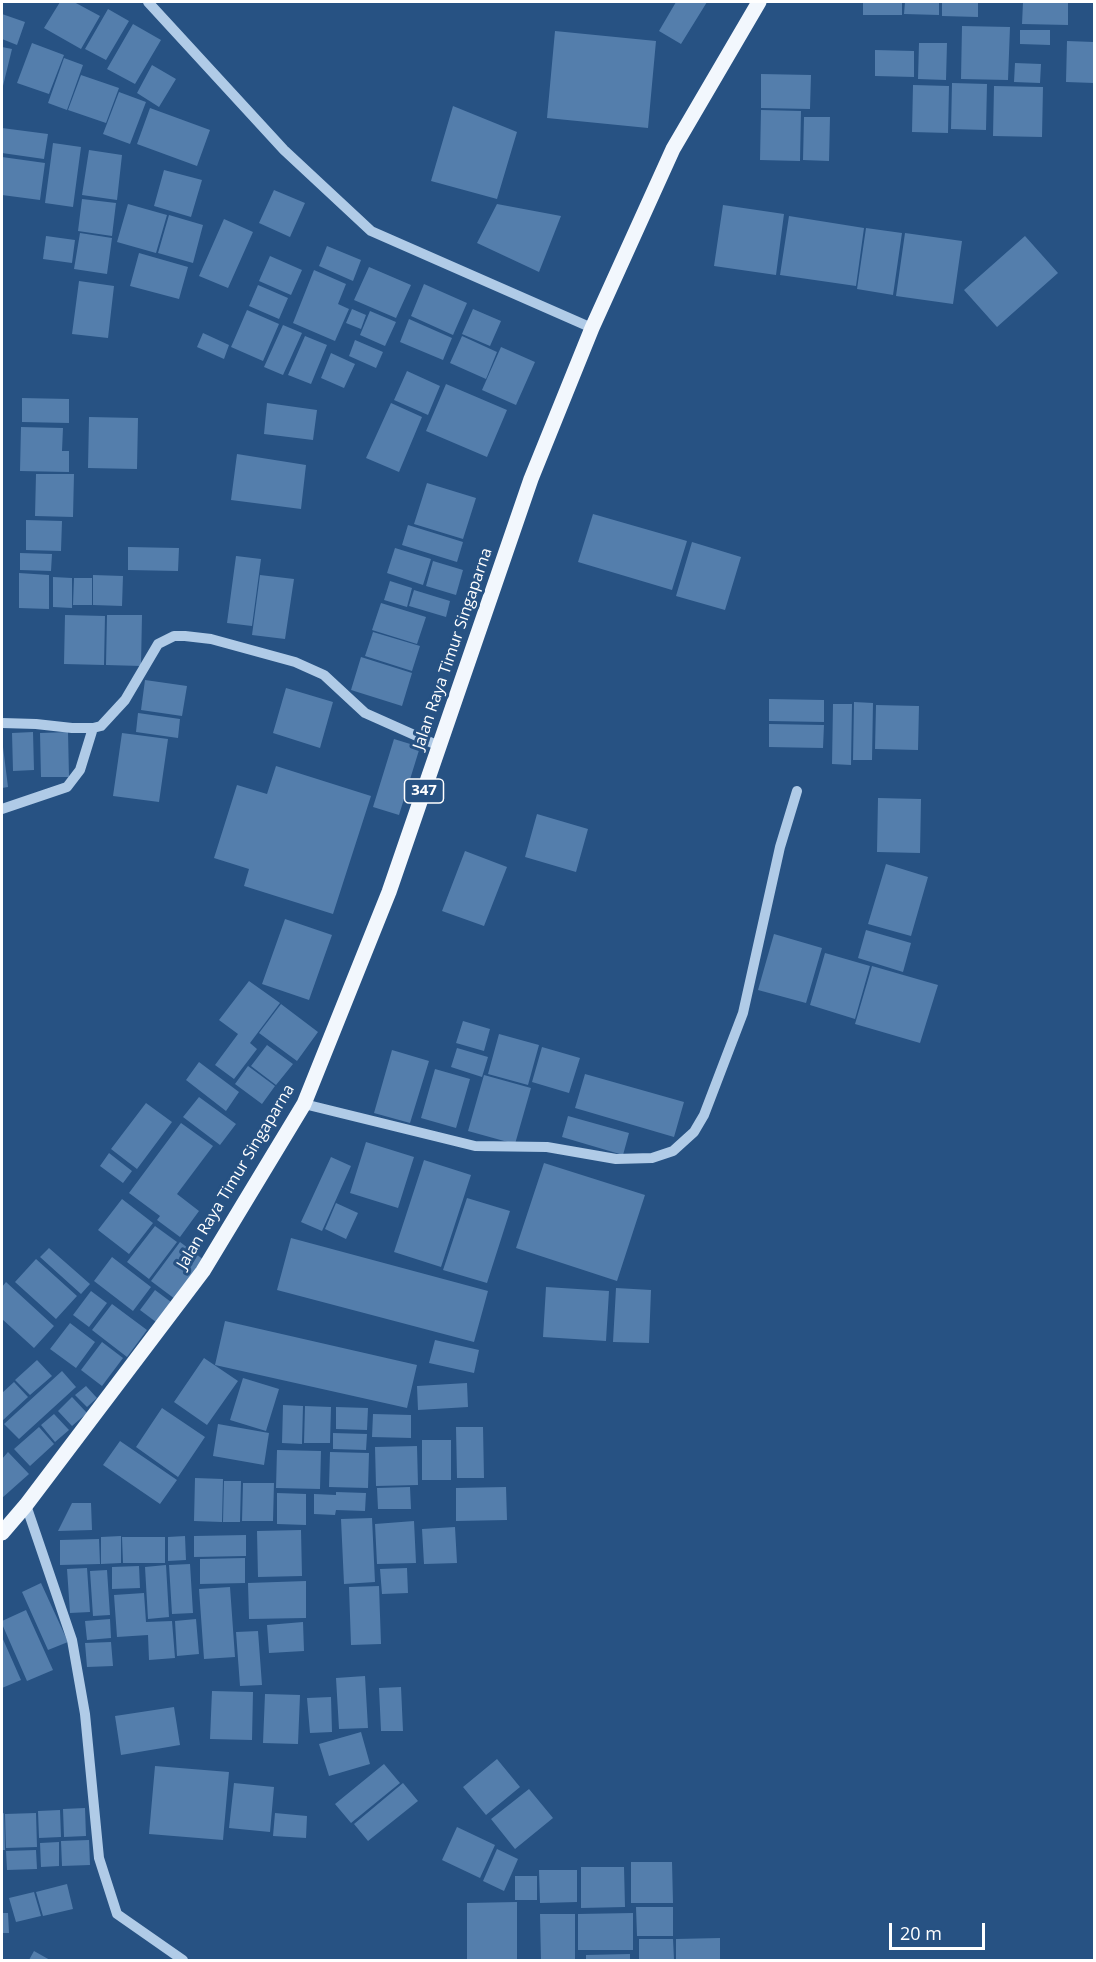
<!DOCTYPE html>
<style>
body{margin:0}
#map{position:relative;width:1096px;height:1962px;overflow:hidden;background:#275283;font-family:"Open Sans",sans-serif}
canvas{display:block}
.frame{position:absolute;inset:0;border:3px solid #fff;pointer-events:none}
.scale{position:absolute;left:889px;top:1923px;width:96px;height:27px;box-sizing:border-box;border:3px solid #fff;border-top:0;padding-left:8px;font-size:18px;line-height:21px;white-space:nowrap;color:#fff;-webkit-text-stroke:4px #275283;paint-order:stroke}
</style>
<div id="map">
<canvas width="1096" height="1962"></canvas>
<div class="frame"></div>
<div class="scale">20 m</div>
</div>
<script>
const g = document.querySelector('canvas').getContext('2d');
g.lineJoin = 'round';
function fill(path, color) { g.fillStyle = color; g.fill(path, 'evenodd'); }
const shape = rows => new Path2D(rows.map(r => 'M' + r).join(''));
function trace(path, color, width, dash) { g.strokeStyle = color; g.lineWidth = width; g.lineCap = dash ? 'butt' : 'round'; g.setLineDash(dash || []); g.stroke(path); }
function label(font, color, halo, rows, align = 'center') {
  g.font = font + ' "Open Sans",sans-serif'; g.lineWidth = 6; g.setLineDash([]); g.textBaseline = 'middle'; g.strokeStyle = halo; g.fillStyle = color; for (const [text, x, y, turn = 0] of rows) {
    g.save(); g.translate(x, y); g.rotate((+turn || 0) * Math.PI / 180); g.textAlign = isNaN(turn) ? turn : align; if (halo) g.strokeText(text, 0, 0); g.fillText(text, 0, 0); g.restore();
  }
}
const building = shape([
 [60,2,74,2,100,16,81,49,44,28],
 [676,2,707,2,681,44,659,31],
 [863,2,902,2,902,15,863,15],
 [905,2,939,2,939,15,904,14],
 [942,2,978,2,978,17,942,16],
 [1023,2,1068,2,1068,25,1022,24],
 [108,9,129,21,106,60,85,49],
 [2,14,25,22,17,45,2,39],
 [133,24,161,40,135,84,107,69],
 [962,26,1010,27,1008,80,961,79],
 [1020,30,1050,30,1050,45,1020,44],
 [555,31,656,41,648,128,547,118],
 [1067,41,1094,42,1094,83,1066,82],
 [32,43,64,55,49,94,17,83],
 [919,43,947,43,946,80,918,79],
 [2,47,12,49,2,90],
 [875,50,914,51,914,77,875,76],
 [64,58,83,65,67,110,48,103],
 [1015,63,1041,64,1040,83,1014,82],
 [152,65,176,79,159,107,137,93],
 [761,74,811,75,810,109,761,108],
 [81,75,119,88,106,123,68,110],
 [952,83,987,84,986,130,951,129],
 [913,85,949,86,948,133,912,132],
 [994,86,1043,87,1042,137,993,136],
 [119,92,146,102,130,144,103,134],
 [453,106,517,132,497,199,431,181],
 [150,108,210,130,197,166,137,144],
 [761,110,801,111,800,161,760,160],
 [804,117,830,117,829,161,803,160],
 [2,128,48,134,44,159,2,153],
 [53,143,81,147,73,207,45,203],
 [89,150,122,155,117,200,82,195],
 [2,157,45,163,40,200,2,195],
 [164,170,202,180,191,217,154,206],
 [274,190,305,203,290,237,259,223],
 [82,199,116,203,112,236,78,231],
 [128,204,167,215,156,253,117,242],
 [497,204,561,216,539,272,477,243],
 [723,205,784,214,776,275,714,266],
 [169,215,203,225,193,263,158,253],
 [789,216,864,228,856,286,780,275],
 [224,219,253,232,228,288,199,276],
 [866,228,902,233,893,295,857,289],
 [80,233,112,238,107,274,74,269],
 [905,233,962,241,953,304,896,296],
 [46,236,75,240,72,263,43,259],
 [1025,236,1058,273,997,327,964,290],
 [327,246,361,260,353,281,319,266],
 [139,253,188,267,179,299,130,286],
 [270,256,302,270,291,295,259,281],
 [369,267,411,285,396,318,354,300],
 [314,270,346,284,338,304,349,309,335,341,293,323],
 [79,281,114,286,108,338,72,334],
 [424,284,467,303,453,335,411,316],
 [258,285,288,298,279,319,249,306],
 [352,309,366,315,361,329,346,323],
 [473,309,501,321,490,346,462,334],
 [247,310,279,324,263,361,231,347],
 [370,311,396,322,385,346,360,335],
 [409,319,452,338,443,360,400,342],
 [283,325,302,333,283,375,264,367],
 [203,333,229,345,224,359,197,347],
 [305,336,327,345,311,384,288,375],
 [462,336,497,352,486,379,450,363],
 [355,340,383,352,376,368,349,356],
 [501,347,535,362,516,405,482,390],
 [331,353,355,364,344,388,321,378],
 [407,371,440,386,428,415,394,400],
 [446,384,507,410,487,457,426,431],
 [22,398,69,399,69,423,22,422],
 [267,403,317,410,313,440,264,434],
 [391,403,422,417,399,472,366,458],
 [89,417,138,418,137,469,88,468],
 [21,427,63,428,62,451,69,451,69,472,20,471],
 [237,454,306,465,301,509,231,500],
 [36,474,74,474,73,517,35,516],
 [427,483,476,498,463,539,414,524],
 [593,514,687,541,672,590,578,562],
 [26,520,62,521,61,551,26,550],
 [408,525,463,542,457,562,402,545],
 [692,542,741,557,725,610,676,596],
 [128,547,179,548,178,571,128,570],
 [395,548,431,559,423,585,387,573],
 [20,553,52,554,51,571,20,570],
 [236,556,261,559,252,626,227,623],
 [433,561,463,570,456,595,426,586],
 [19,573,49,575,49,609,19,608],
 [93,575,123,576,122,606,93,605],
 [260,575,294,579,285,639,252,635],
 [53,577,72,578,72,608,53,607],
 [74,578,92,578,92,605,73,605],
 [390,581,412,588,407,607,384,600],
 [414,590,450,601,446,617,409,606],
 [381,603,426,617,417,644,372,630],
 [65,615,105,616,104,665,64,664],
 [107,615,142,615,141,666,106,665],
 [373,632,420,646,412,671,365,656],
 [361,657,412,673,402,706,351,690],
 [145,680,187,686,182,716,141,710],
 [286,688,333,702,320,748,273,733],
 [769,699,824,700,824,722,769,721],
 [854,702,873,703,872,760,853,760],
 [833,704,852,704,851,765,832,764],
 [876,705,919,706,918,750,875,749],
 [138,713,180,719,178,738,136,732],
 [769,724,824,725,823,748,769,747],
 [33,732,34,770,13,771,12,733],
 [68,732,69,777,41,777,40,733],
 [122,733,168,739,159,802,113,796],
 [2,739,8,787,2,788],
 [394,739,420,747,399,815,373,807],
 [276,766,371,796,333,914,244,886,249,869,214,858,237,785,267,794],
 [878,798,921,799,920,853,877,852],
 [537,814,588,829,576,872,525,857],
 [465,851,507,867,484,926,442,911],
 [886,864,928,877,911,936,868,924],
 [285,919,332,935,309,1000,262,984],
 [866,930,911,943,903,972,858,958],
 [774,934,822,948,806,1003,758,990],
 [825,953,870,966,855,1019,810,1005],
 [872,966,938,985,920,1043,855,1024],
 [249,981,280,1003,250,1043,257,1049,234,1079,215,1065,238,1034,219,1020],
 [281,1004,318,1032,297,1061,259,1033],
 [463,1021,490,1029,484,1051,456,1043],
 [499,1034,539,1045,528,1085,488,1074],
 [267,1045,293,1064,276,1085,251,1066],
 [542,1047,580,1058,569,1093,532,1082],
 [457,1048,488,1057,482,1077,451,1067],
 [392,1050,429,1061,410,1123,374,1113],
 [199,1062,239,1092,226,1111,186,1080],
 [248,1066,275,1086,262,1104,235,1084],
 [435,1069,470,1079,456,1128,421,1118],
 [585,1074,684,1102,674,1137,575,1108],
 [484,1075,531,1088,515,1144,468,1131],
 [199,1097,236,1124,220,1145,183,1117],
 [146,1103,172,1122,137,1169,111,1149],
 [568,1116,629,1133,623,1155,562,1137],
 [181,1123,213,1146,177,1194,199,1211,180,1237,157,1220,160,1216,129,1193],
 [366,1142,414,1157,398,1208,350,1193],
 [109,1153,132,1171,123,1183,100,1166],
 [331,1157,351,1166,322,1231,301,1222],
 [424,1160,471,1175,441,1267,394,1252],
 [544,1163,645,1195,617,1281,516,1248],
 [467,1198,510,1211,487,1283,443,1270],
 [122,1199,153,1223,129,1254,98,1230],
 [336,1203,358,1213,346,1239,325,1229],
 [155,1226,177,1242,149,1279,127,1262],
 [291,1238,488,1291,474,1342,277,1290],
 [180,1242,204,1260,175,1299,151,1281],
 [49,1248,90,1284,81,1294,40,1257],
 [112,1257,151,1287,133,1311,94,1281],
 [36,1259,77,1296,56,1319,15,1282],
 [6,1282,54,1326,34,1348,2,1319,2,1287],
 [546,1287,609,1291,606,1341,543,1337],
 [616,1288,651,1290,649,1343,613,1342],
 [155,1290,171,1302,156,1322,140,1310],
 [91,1291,107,1303,89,1327,73,1315],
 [112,1304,147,1330,127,1357,92,1330],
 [225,1321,417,1365,407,1408,215,1365],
 [70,1323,95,1342,76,1368,50,1349],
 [435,1340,479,1350,474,1373,429,1363],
 [102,1342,123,1358,102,1386,81,1370],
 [204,1358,238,1381,207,1425,174,1402],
 [37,1360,52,1376,30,1395,15,1380],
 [62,1371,76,1387,19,1439,4,1424],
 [243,1378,279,1389,266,1431,230,1420],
 [14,1382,28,1397,2,1421,2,1393],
 [467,1383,468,1407,418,1410,417,1386],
 [86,1386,97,1398,87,1407,75,1395],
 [72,1397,87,1413,72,1426,58,1411],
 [283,1405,303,1406,302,1444,282,1443],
 [305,1406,331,1407,330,1443,304,1443],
 [336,1407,368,1408,367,1430,336,1429],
 [162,1408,205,1437,178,1477,136,1447],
 [54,1414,69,1430,55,1442,41,1425],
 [373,1414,411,1415,411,1438,372,1437],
 [218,1424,269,1433,264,1465,213,1456],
 [39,1427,54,1444,30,1466,14,1449],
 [456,1427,483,1427,484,1478,457,1478],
 [333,1433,367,1434,366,1450,333,1449],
 [422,1440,451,1440,451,1480,422,1480],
 [120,1441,177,1480,160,1504,103,1465],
 [417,1446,418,1485,376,1486,375,1447],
 [277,1450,321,1451,320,1489,276,1488],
 [8,1452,29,1474,2,1498,2,1459],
 [330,1452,369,1453,368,1488,329,1487],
 [195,1478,223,1479,222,1522,194,1521],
 [224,1481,241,1481,240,1522,223,1522],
 [243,1483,274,1483,273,1521,242,1521],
 [410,1487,411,1509,378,1509,377,1488],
 [506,1487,507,1520,456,1521,456,1488],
 [336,1492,366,1493,365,1511,336,1510,335,1515,314,1514,314,1494,336,1495],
 [277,1493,306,1494,306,1525,277,1524],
 [72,1503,91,1503,92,1530,58,1531],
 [372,1518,375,1582,344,1584,341,1519],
 [414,1521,416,1563,377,1564,375,1524],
 [455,1527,457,1563,424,1564,422,1529],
 [301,1530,302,1576,258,1577,257,1531],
 [246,1535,246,1556,194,1557,194,1536],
 [121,1536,121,1563,101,1564,101,1537],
 [185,1536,186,1560,168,1561,168,1537],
 [122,1537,165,1537,165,1563,123,1563],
 [99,1539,100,1564,60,1565,60,1540],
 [245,1558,245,1583,200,1584,200,1559],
 [190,1564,193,1613,172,1614,169,1565],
 [166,1565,169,1617,148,1619,145,1567],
 [139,1566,140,1588,112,1589,112,1567],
 [87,1568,90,1612,70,1613,67,1569],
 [407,1568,408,1593,382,1594,380,1569],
 [107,1570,110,1615,93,1616,90,1571],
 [306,1581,306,1618,249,1619,248,1583],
 [41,1583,68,1642,48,1650,22,1592],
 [379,1586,381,1644,351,1645,349,1587],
 [230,1587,235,1657,204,1659,199,1589],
 [144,1593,146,1622,172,1621,175,1658,149,1660,148,1635,117,1637,114,1595],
 [26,1610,53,1670,27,1681,2,1624,2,1621],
 [110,1619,111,1638,87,1640,85,1621],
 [196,1619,199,1654,177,1656,175,1621],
 [303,1622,304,1651,269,1653,267,1625],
 [258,1631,262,1685,240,1686,236,1632],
 [2,1637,21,1680,2,1688],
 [111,1642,113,1666,87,1667,85,1643],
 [365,1676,368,1728,339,1729,336,1678],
 [401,1687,403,1731,381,1731,379,1688],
 [212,1691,253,1692,252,1740,210,1739],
 [265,1694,300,1695,298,1744,263,1743],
 [331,1697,332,1732,310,1733,307,1698],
 [174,1707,180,1745,121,1755,115,1716],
 [361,1732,370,1764,329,1776,319,1744],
 [497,1759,520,1787,486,1815,463,1787],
 [384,1764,400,1783,351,1823,335,1804],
 [155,1766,229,1772,223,1840,149,1834],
 [234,1783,274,1787,270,1832,229,1828],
 [403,1783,418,1801,368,1841,354,1824],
 [529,1789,553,1818,515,1849,491,1819],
 [85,1808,86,1836,64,1837,63,1809],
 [60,1810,61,1837,39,1838,38,1811],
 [4,1813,5,1850,2,1850,2,1814],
 [36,1813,37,1847,6,1848,5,1814],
 [275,1813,307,1816,306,1838,273,1836],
 [457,1827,495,1845,480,1878,442,1860],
 [89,1840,90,1865,62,1866,61,1841],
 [59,1842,59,1866,41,1867,40,1843],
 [497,1849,518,1859,504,1891,483,1881],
 [36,1850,37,1869,7,1870,6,1851],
 [631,1862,672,1862,673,1903,631,1903],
 [581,1867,624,1867,625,1907,581,1908],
 [539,1870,577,1870,577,1902,540,1903],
 [515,1876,537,1876,537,1900,515,1900],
 [67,1884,73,1909,43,1916,36,1892],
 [34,1892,41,1916,16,1922,9,1898],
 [517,1902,517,1960,467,1960,467,1903],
 [636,1907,673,1907,673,1936,637,1936],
 [2,1913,8,1913,9,1933,2,1933],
 [633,1913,633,1950,578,1950,578,1914],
 [540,1914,575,1914,575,1960,541,1960],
 [720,1938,720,1960,676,1960,676,1939],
 [639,1939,673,1939,674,1960,639,1960],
 [34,1951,50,1960,29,1960],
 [630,1954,630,1960,586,1960,586,1955]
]);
const minor = shape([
 [148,2,284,150,371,231,592,328],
 [2,723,36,724,72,728,93,728,101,726,125,700,158,644,174,636,185,636,211,639,295,662,324,675,365,713,439,746],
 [2,809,67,787,80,770,93,728],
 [304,1104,475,1146,547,1147,616,1159,652,1158,673,1151,694,1132,704,1115,743,1013,780,847,797,791],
 [26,1505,72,1640,85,1714,99,1858,117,1914,183,1960]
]);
const major = shape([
 [2,1533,26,1505,203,1271,304,1104,389,892,531,479,592,328,673,149,759,2]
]);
const shields = [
 [424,791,39]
];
const shieldNames = [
 ["347",424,791]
];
const streetNames = [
 ["Jalan Raya Timur Singaparna",453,649,-71],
 ["Jalan Raya Timur Singaparna",236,1177,-59]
];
fill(building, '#547eac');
trace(minor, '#b0cbe7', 10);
trace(major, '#f2f7fd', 15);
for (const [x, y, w] of shields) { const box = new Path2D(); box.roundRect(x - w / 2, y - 12, w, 24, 4.5); g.fillStyle = '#275283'; g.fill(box); trace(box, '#fff', 1.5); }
label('bold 15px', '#fff', null, shieldNames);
label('16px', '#fff', '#275283', streetNames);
</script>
